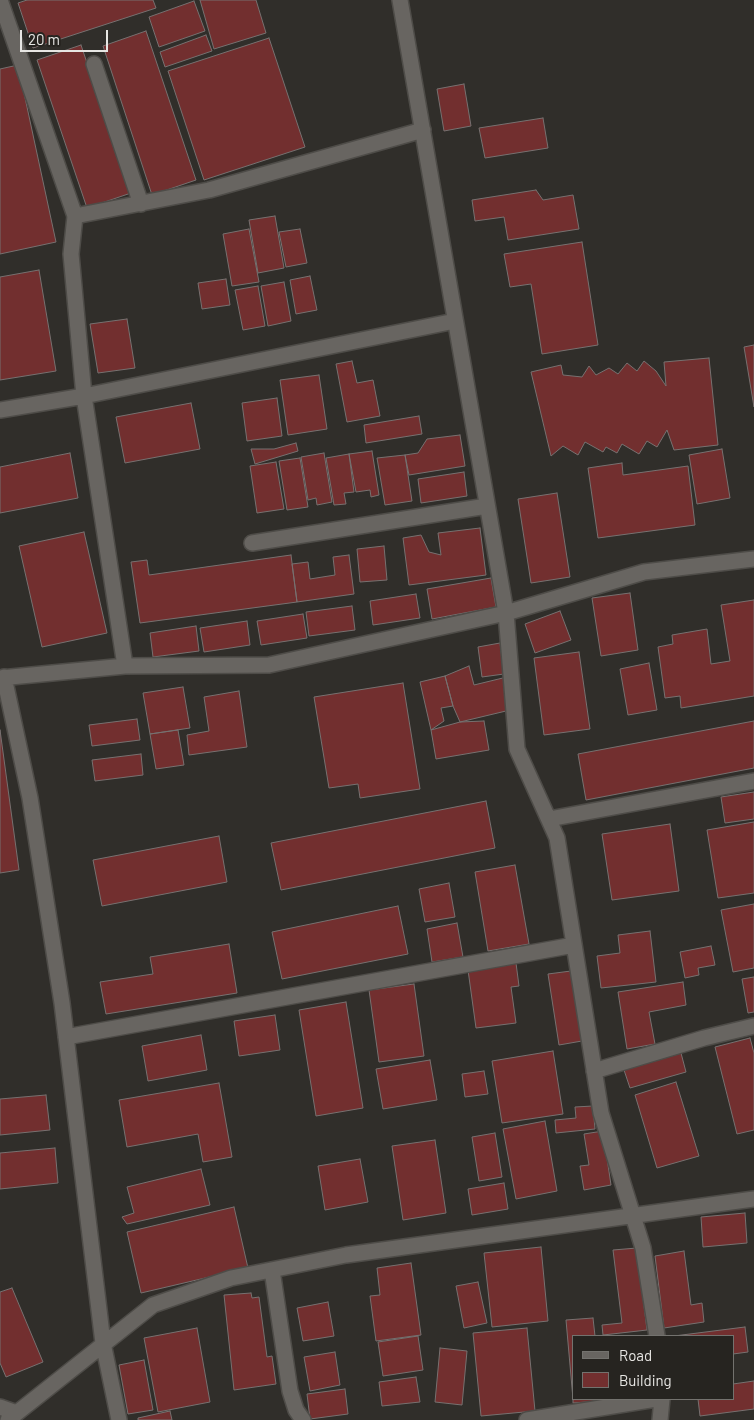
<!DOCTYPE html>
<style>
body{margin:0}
#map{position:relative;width:754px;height:1420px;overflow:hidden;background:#302e2a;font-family:Barlow,sans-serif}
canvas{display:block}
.legend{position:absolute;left:572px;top:1335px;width:162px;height:65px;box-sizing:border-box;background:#262420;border:1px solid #73726e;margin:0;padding:6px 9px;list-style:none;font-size:15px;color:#e7e6e3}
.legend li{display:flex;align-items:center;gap:10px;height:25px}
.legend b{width:25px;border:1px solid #73726e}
.scale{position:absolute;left:20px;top:30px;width:88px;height:22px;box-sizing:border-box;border:2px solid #e7e6e3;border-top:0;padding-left:6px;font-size:15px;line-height:18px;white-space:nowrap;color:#e7e6e3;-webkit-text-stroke:4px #262420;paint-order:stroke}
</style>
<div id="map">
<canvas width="754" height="1420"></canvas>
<ul class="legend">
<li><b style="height:6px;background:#686561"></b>Road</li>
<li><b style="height:14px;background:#722f2f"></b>Building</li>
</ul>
<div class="scale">20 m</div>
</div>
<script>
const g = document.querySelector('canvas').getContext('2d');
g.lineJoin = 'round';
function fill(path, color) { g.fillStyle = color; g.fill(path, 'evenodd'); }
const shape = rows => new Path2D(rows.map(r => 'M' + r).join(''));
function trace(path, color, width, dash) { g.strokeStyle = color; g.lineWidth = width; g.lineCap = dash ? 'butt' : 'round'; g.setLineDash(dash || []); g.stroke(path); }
const building = shape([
 [27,0,153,0,156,8,33,48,18,3,27,0],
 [200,0,256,0,266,33,214,49,200,0],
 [194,1,205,31,159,47,149,17,194,1],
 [146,31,196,180,152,195,103,46,146,31],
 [206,35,212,51,165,67,160,52,206,35],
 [269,38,305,147,204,180,168,71,269,38],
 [81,45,131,193,87,208,37,60,81,45],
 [18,65,56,242,0,254,0,69,18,65],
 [464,84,471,126,444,131,437,89,464,84],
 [543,118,548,148,485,158,479,128,543,118],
 [536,190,543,200,573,195,579,229,508,240,504,217,475,221,472,200,536,190],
 [275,216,284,268,258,273,249,220,275,216],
 [249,229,259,282,232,286,223,234,249,229],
 [300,229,307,263,286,267,279,232,300,229],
 [582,242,598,345,542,354,531,284,510,287,504,254,582,242],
 [39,270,56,371,0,380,0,277,39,270],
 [310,276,317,310,296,314,290,280,310,276],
 [226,279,230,305,202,309,198,283,226,279],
 [284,282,291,321,268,326,261,286,284,282],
 [258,286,265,326,243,330,235,290,258,286],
 [127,319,135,368,98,373,90,324,127,319],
 [754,345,754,407,744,347,754,345],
 [709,358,718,445,674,450,667,430,657,447,647,441,639,454,622,444,617,453,606,447,603,452,585,442,578,455,563,446,551,456,531,372,561,365,563,375,582,377,589,366,596,375,609,368,618,374,627,363,637,371,644,361,656,371,666,386,664,362,709,358],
 [352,361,357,383,373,380,380,416,347,422,336,364,352,361],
 [319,375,327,429,288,435,280,380,319,375],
 [277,398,282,436,247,441,242,403,277,398],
 [191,403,200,449,125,463,116,417,191,403],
 [419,416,422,434,366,443,364,425,419,416],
 [460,435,465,466,409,475,405,455,418,453,427,439,460,435],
 [296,443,298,451,255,464,251,449,274,449,296,443],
 [722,449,730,498,697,504,689,455,722,449],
 [372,451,379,495,371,497,370,490,356,492,349,454,372,451],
 [70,453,78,498,0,513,0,467,70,453],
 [324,453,332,502,317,505,316,498,308,500,301,457,324,453],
 [349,454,354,492,344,493,346,504,334,505,326,458,349,454],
 [405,455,412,501,385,505,377,458,405,455],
 [300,458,308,507,287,510,279,461,300,458],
 [276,462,284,509,257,513,250,466,276,462],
 [622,463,623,475,688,466,695,525,598,538,588,468,622,463],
 [464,472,467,496,421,503,418,479,464,472],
 [557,493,570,577,531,583,518,499,557,493],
 [480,528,486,575,409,585,403,538,421,535,429,552,441,555,438,533,480,528],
 [84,532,107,633,42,647,19,546,84,532],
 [384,546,387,580,360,582,357,549,384,546],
 [291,555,297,602,140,623,131,562,147,560,149,575,291,555],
 [349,555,354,594,297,602,292,564,308,562,310,579,335,575,333,557,349,555],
 [491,578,496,607,432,619,427,589,491,578],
 [630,593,638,650,601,656,592,598,630,593],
 [416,594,420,618,373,625,370,601,416,594],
 [754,600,754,696,681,708,680,696,665,698,658,647,673,644,672,635,707,629,711,664,730,661,721,605,754,600],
 [352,606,355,630,309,636,306,612,352,606],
 [560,611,571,640,535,653,525,624,560,611],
 [303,614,307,638,261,645,257,621,303,614],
 [247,621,250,645,204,652,200,628,247,621],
 [196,626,199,651,153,657,150,633,196,626],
 [500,643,504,674,482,677,478,647,500,643],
 [579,652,590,729,544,735,534,658,579,652],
 [649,663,657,710,628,715,620,669,649,663],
 [469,666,474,685,511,676,506,711,460,722,453,706,445,676,469,666],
 [445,676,453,706,441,708,444,721,431,730,420,682,445,676],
 [403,683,420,789,360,798,358,784,329,788,314,697,403,683],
 [183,687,190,728,150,734,143,693,183,687],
 [239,691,247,747,189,755,187,735,209,731,204,697,239,691],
 [137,719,140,740,92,746,89,725,137,719],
 [484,721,489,750,436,759,431,730,460,722,484,721],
 [754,721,754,768,586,800,578,754,754,721],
 [0,730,19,870,0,873,0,730],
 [178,730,184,765,156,769,150,734,178,730],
 [141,754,143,775,95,781,92,760,141,754],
 [754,792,754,819,725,823,721,797,754,792],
 [486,801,495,848,281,890,271,843,486,801],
 [754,822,754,893,718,898,707,830,754,822],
 [670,824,679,891,612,900,602,834,670,824],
 [219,836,227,882,102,906,93,860,219,836],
 [515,865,529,944,488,951,475,872,515,865],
 [449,883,455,917,425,922,419,889,449,883],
 [754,904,754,968,733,972,721,910,754,904],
 [398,906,408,954,282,979,272,932,398,906],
 [457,923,463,957,432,962,427,929,457,923],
 [650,931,656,982,601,988,597,956,620,953,618,935,650,931],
 [229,944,237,993,106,1014,100,982,153,974,150,957,229,944],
 [711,946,715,965,698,968,699,975,685,978,680,952,711,946],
 [516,963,519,986,511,987,516,1023,476,1028,468,970,516,963],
 [571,971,582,1041,559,1045,548,974,571,971],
 [754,977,754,1012,748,1013,742,979,754,977],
 [683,982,686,1005,649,1012,655,1044,627,1049,618,992,683,982],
 [414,984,424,1056,379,1062,369,990,414,984],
 [346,1002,363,1108,316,1116,299,1010,346,1002],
 [275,1015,280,1050,239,1056,234,1021,275,1015],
 [201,1035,207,1070,148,1081,142,1046,201,1035],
 [750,1038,754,1053,754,1130,737,1134,715,1047,750,1038],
 [553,1051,563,1114,502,1123,492,1061,553,1051],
 [681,1053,686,1072,630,1088,624,1070,681,1053],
 [430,1060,437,1100,383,1109,376,1069,430,1060],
 [484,1071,488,1094,465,1097,462,1074,484,1071],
 [676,1082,699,1156,657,1168,635,1095,676,1082],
 [219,1083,232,1157,203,1162,198,1134,127,1147,119,1100,219,1083],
 [46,1095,50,1130,0,1135,0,1099,46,1095],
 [593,1106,595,1129,556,1133,555,1120,576,1118,575,1107,593,1106],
 [545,1121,557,1191,516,1199,503,1129,545,1121],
 [603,1131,611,1185,584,1190,580,1166,589,1165,584,1134,603,1131],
 [495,1133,502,1177,479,1181,472,1137,495,1133],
 [435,1140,446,1213,403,1220,392,1146,435,1140],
 [55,1148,58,1183,0,1189,0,1153,55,1148],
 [360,1159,368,1202,325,1210,318,1166,360,1159],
 [201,1169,210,1205,127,1224,122,1217,134,1213,127,1187,201,1169],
 [504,1183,508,1209,472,1215,468,1189,504,1183],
 [234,1207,248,1268,141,1293,127,1232,234,1207],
 [745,1213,747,1243,703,1247,701,1217,745,1213],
 [541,1247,548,1321,492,1327,484,1253,541,1247],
 [637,1248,647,1330,603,1335,602,1325,622,1323,613,1250,637,1248],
 [684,1251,691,1305,702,1303,704,1322,664,1328,655,1256,684,1251],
 [411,1263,421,1335,376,1341,370,1296,380,1295,377,1268,411,1263],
 [478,1282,487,1323,464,1328,456,1286,478,1282],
 [12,1288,43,1362,6,1377,0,1363,0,1292,12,1288],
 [251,1293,252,1298,259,1297,267,1357,272,1356,276,1384,234,1390,224,1295,251,1293],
 [328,1302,334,1336,303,1341,297,1308,328,1302],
 [593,1318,595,1336,573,1336,573,1399,566,1320,593,1318],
 [745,1327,748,1352,733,1354,733,1336,674,1336,745,1327],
 [197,1328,210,1402,158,1412,144,1338,197,1328],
 [527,1328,535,1411,481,1416,473,1333,527,1328],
 [418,1336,423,1370,383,1376,378,1342,418,1336],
 [440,1348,467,1351,462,1405,435,1402,440,1348],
 [335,1352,340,1385,310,1391,304,1357,335,1352],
 [144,1360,153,1410,128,1414,119,1365,144,1360],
 [416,1377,420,1402,382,1406,379,1382,416,1377],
 [754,1381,754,1409,700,1416,698,1399,733,1399,733,1384,754,1381],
 [345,1389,348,1414,310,1419,307,1394,345,1389],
 [573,1399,600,1399,600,1401,573,1403,573,1399],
 [170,1411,172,1420,138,1420,138,1418,170,1411]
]);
const minor = shape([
 [0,0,75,216,71,254,84,396,125,666],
 [400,0,506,613,517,749,557,838,601,1113,643,1248,657,1336],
 [94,64,141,204],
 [75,216,209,190,423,130],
 [0,410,84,396,455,321],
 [252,543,487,506],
 [4,677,30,798,62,1003,103,1343,119,1420],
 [0,678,125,666,269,665,506,613,644,572,754,559],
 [549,819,754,781],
 [66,1037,574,945],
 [594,1071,704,1038,754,1026],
 [272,1270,290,1391,296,1410,303,1420],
 [0,1407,17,1413],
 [8,1420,153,1305,231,1278,346,1255,754,1199],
 [527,1420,656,1399],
 [660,1420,662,1399]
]);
fill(building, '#722f2f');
trace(building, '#777170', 1);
trace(minor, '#4e4c48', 18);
trace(minor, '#686561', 15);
</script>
